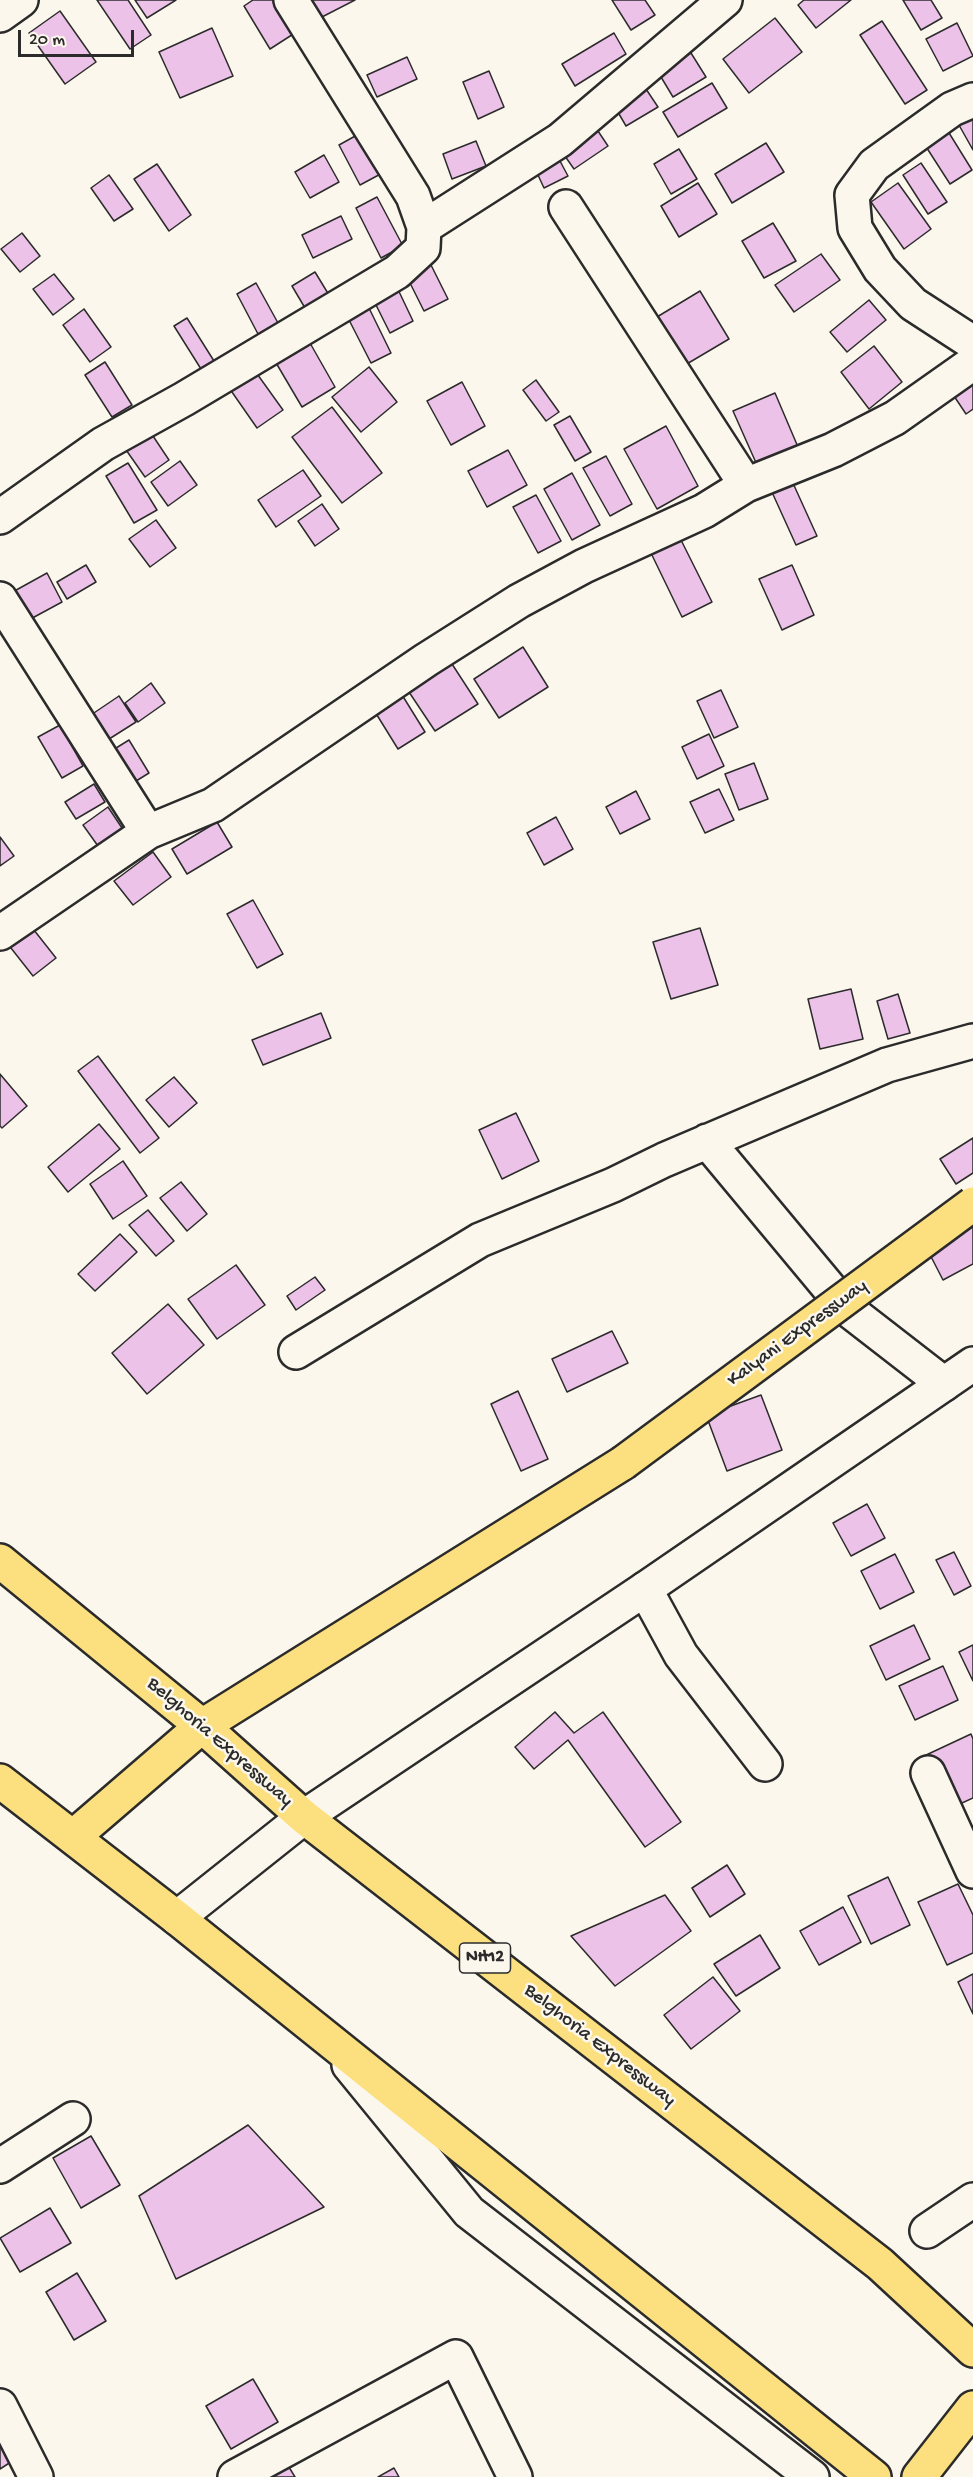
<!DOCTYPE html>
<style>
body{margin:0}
#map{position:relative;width:973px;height:2477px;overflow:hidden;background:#fbf7ec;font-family:"Gochi Hand",sans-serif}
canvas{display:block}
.scale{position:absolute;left:18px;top:30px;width:116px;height:27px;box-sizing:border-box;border:3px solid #2b2b2b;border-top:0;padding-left:8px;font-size:18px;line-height:21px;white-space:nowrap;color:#2b2b2b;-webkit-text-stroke:4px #fbf7ec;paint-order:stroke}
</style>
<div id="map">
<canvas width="973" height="2477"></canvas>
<div class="scale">20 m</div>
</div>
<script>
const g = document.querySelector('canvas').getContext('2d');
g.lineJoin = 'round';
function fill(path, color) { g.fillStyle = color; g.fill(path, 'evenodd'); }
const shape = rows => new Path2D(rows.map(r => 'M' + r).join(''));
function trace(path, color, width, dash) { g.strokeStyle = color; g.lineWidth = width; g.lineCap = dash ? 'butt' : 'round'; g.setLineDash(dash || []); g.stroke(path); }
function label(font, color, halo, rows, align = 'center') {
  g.font = font + ' "Gochi Hand",sans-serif'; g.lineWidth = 5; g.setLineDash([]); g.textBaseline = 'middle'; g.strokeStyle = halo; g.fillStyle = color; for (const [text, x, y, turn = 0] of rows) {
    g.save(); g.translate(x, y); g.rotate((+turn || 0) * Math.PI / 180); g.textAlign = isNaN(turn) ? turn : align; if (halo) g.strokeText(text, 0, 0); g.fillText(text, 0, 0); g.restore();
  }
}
const building = shape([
 [97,0,128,0,151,35,130,49,97,0],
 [135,0,176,0,147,18,135,0],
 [253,0,279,0,298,31,270,49,244,6,253,0],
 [311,0,355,0,320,18,311,0],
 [612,0,645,0,655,15,631,30,612,0],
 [804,0,851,0,816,28,798,5,804,0],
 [903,0,931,0,942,18,921,30,903,0],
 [60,11,96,62,65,84,29,33,60,11],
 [775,18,802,52,749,93,723,59,775,18],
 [882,21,927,90,905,104,860,35,882,21],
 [957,23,973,56,943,71,926,39,957,23],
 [212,28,233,76,180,98,159,52,212,28],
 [614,33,626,54,575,86,562,64,614,33],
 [691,53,706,77,673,97,658,72,691,53],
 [407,57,417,79,377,97,367,75,407,57],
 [489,71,504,107,478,119,463,82,489,71],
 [712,83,727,108,678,137,663,112,712,83],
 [646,89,658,107,626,126,615,107,646,89],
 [973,107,973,150,955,118,973,107],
 [594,125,608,146,574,169,560,149,594,125],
 [946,128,972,170,950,184,923,142,946,128],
 [366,130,388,170,360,185,339,145,366,130],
 [476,141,486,166,452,179,443,154,476,141],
 [766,143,784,172,732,203,715,174,766,143],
 [553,148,568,176,544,188,531,160,553,148],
 [679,149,697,179,671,194,654,164,679,149],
 [324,155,339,182,310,198,295,172,324,155],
 [921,163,947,202,928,214,903,175,921,163],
 [157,164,191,215,169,231,134,179,157,164],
 [109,175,133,209,114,221,91,188,109,175],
 [698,183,717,214,679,237,661,206,698,183],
 [898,183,931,229,904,249,871,202,898,183],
 [377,197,403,246,381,258,356,208,377,197],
 [341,216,352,239,313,258,302,235,341,216],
 [773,223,796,261,764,278,742,241,773,223],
 [22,233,40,256,20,272,1,249,22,233],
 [821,254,840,280,794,312,775,285,821,254],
 [427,257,448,299,424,311,403,269,427,257],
 [315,272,329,295,305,308,292,286,315,272],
 [54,274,74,299,53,315,33,289,54,274],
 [393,279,413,321,390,333,369,291,393,279],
 [256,283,278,323,258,334,237,294,256,283],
 [700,291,729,339,680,368,652,320,700,291],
 [869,300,886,320,847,352,830,332,869,300],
 [368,306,391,353,371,363,347,316,368,306],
 [84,309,111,347,90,362,63,325,84,309],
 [187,318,214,361,201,369,174,326,187,318],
 [306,336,335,387,302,407,272,356,306,336],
 [874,346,902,382,869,409,841,372,874,346],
 [105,362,132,405,112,417,85,375,105,362],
 [250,364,283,410,257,428,225,382,250,364],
 [369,367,397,402,361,432,332,397,369,367],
 [973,375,973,409,966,414,950,390,973,375],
 [536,380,559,412,546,421,523,390,536,380],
 [462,382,485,426,451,445,427,401,462,382],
 [775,393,798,447,757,465,733,411,775,393],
 [332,407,382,473,342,503,292,437,332,407],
 [570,416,591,452,575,461,554,425,570,416],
 [666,426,698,486,657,509,624,449,666,426],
 [149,430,169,460,145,477,124,447,149,430],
 [508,450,527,485,487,507,468,471,508,450],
 [606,456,632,504,610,516,583,468,606,456],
 [180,461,197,485,168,506,151,482,180,461],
 [128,463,157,510,134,523,106,476,128,463],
 [303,470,321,496,276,527,258,500,303,470],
 [787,470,817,536,796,545,766,479,787,470],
 [572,473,600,525,572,540,544,489,572,473],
 [536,495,561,541,538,553,513,507,536,495],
 [322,504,339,529,315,546,298,521,322,504],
 [156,520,176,548,150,567,129,539,156,520],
 [678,534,712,602,682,617,649,549,678,534],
 [86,565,96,582,67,599,57,582,86,565],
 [792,565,814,615,782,630,759,579,792,565],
 [47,573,62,602,25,622,9,594,47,573],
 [523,647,548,687,499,718,474,679,523,647],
 [452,664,478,704,435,731,409,692,452,664],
 [151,683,165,703,138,722,125,703,151,683],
 [399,690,425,732,398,749,372,707,399,690],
 [721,690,738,727,714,738,697,701,721,690],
 [119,696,136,722,98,746,82,721,119,696],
 [60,725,83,766,62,778,38,737,60,725],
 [709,734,724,766,697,779,682,747,709,734],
 [129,740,149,773,128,786,108,753,129,740],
 [754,763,768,799,739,810,725,774,754,763],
 [94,784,105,802,76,819,65,802,94,784],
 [719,789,734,820,705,833,690,802,719,789],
 [636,791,650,819,620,834,606,807,636,791],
 [108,807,122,828,98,846,83,825,108,807],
 [556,817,573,849,544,865,527,833,556,817],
 [217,822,232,847,187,874,172,849,217,822],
 [0,837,14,856,0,866,0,837],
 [153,852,171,877,133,905,114,881,153,852],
 [253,900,283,954,257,968,227,914,253,900],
 [30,925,56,958,33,976,7,943,30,925],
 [700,928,718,985,671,999,653,942,700,928],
 [851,989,863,1039,820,1049,808,999,851,989],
 [898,994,910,1033,888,1039,877,1001,898,994],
 [321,1013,331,1038,263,1065,252,1040,321,1013],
 [98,1056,159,1138,140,1153,78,1071,98,1056],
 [0,1074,27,1106,2,1128,0,1126,0,1074],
 [174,1077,197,1103,169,1127,146,1100,174,1077],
 [516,1113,539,1161,502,1179,479,1130,516,1113],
 [99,1124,120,1149,68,1192,48,1167,99,1124],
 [973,1138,973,1173,956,1184,940,1159,973,1138],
 [123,1161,147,1196,113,1219,90,1184,123,1161],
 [181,1182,207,1214,187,1231,160,1198,181,1182],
 [148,1210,174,1241,156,1256,129,1225,148,1210],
 [970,1222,973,1227,973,1264,943,1280,925,1245,970,1222],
 [120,1234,137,1252,95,1291,78,1274,120,1234],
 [236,1265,265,1305,217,1339,188,1299,236,1265],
 [315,1277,325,1290,296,1310,287,1296,315,1277],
 [168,1304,204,1345,147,1394,112,1353,168,1304],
 [612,1331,628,1363,567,1392,552,1359,612,1331],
 [518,1391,548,1459,521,1471,491,1404,518,1391],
 [761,1395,782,1450,727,1471,706,1415,761,1395],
 [867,1504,885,1538,851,1556,833,1523,867,1504],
 [954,1552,971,1586,954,1595,936,1560,954,1552],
 [895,1554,914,1592,880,1609,861,1571,895,1554],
 [914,1625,930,1659,886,1680,870,1646,914,1625],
 [973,1645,973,1681,959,1652,973,1645],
 [943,1666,958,1700,915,1720,899,1686,943,1666],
 [555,1712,574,1733,603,1712,681,1822,645,1847,568,1740,534,1769,515,1747,555,1712],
 [971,1734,973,1739,973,1798,949,1809,924,1756,971,1734],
 [727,1865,745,1894,710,1917,692,1888,727,1865],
 [888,1877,910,1925,871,1944,848,1896,888,1877],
 [958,1884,973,1915,973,1953,947,1965,918,1902,958,1884],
 [665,1895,691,1931,615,1986,571,1936,665,1895],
 [843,1907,861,1942,819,1965,800,1931,843,1907],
 [760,1935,780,1968,736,1996,714,1964,760,1935],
 [973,1974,973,2014,958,1982,973,1974],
 [713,1977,740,2011,691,2049,664,2015,713,1977],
 [248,2125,324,2207,176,2279,139,2196,248,2125],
 [91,2136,120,2185,81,2208,53,2158,91,2136],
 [50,2208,71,2243,20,2272,0,2238,50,2208],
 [77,2273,106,2321,74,2340,46,2292,77,2273],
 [253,2379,278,2422,231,2449,206,2406,253,2379],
 [0,2438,14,2460,0,2469,0,2438],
 [284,2459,295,2477,253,2477,284,2459],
 [394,2468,399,2477,378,2477,394,2468]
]);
const street = shape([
 [0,15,21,0],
 [973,100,952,109,874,165,852,195,855,228,880,269,913,304,973,343],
 [566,207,746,485],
 [424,227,560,140,725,0],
 [0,517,103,444,184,399,397,272,423,248,424,227,413,196,291,0],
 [0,599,148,832],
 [0,933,148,832,213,805,426,660,519,601,584,566,704,511,746,485,833,450,895,418,973,363],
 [707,1141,846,1308,944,1384],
 [296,1352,480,1240,613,1185,664,1160,887,1065,973,1041],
 [645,1589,681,1655,765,1764],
 [928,1773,973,1871],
 [177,1918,304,1817],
 [349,2065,469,2212,812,2477],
 [0,2166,73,2119],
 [927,2231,973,2200],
 [0,2406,36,2477],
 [235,2477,456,2357,515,2477]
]);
const secondary = shape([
 [304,1817,645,1589,973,1364]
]);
const highway = shape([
 [0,1561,202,1726,304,1817,880,2264,973,2350],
 [0,1781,177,1918,874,2477],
 [73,1837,202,1726,623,1463],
 [919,2477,973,2408]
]);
const highwayBridge = shape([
 [623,1463,973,1204]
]);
const shields = [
 [485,1958,51]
];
const shieldNames = [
 ["NH12",485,1958]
];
const streetNames = [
 ["Kalyani Expressway",798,1334,-36],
 ["Belghoria Expressway",219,1743,41],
 ["Belghoria Expressway",599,2046,38]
];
fill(building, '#edc2e9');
trace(building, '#2b2b2b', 1.5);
trace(street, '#2b2b2b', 38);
trace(secondary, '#2b2b2b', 38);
trace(highway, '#2b2b2b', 38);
trace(street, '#fbf7ec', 33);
trace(secondary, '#fbf7ec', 33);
trace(highway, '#fce080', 33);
trace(highwayBridge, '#2b2b2b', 38, []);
trace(highwayBridge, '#fce080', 33);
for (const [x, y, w] of shields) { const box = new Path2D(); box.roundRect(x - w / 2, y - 15, w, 30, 4.5); g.fillStyle = '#fbf7ec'; g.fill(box); trace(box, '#2b2b2b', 1.5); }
label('bold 18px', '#2b2b2b', null, shieldNames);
label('20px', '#2b2b2b', '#fbf7ec', streetNames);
</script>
